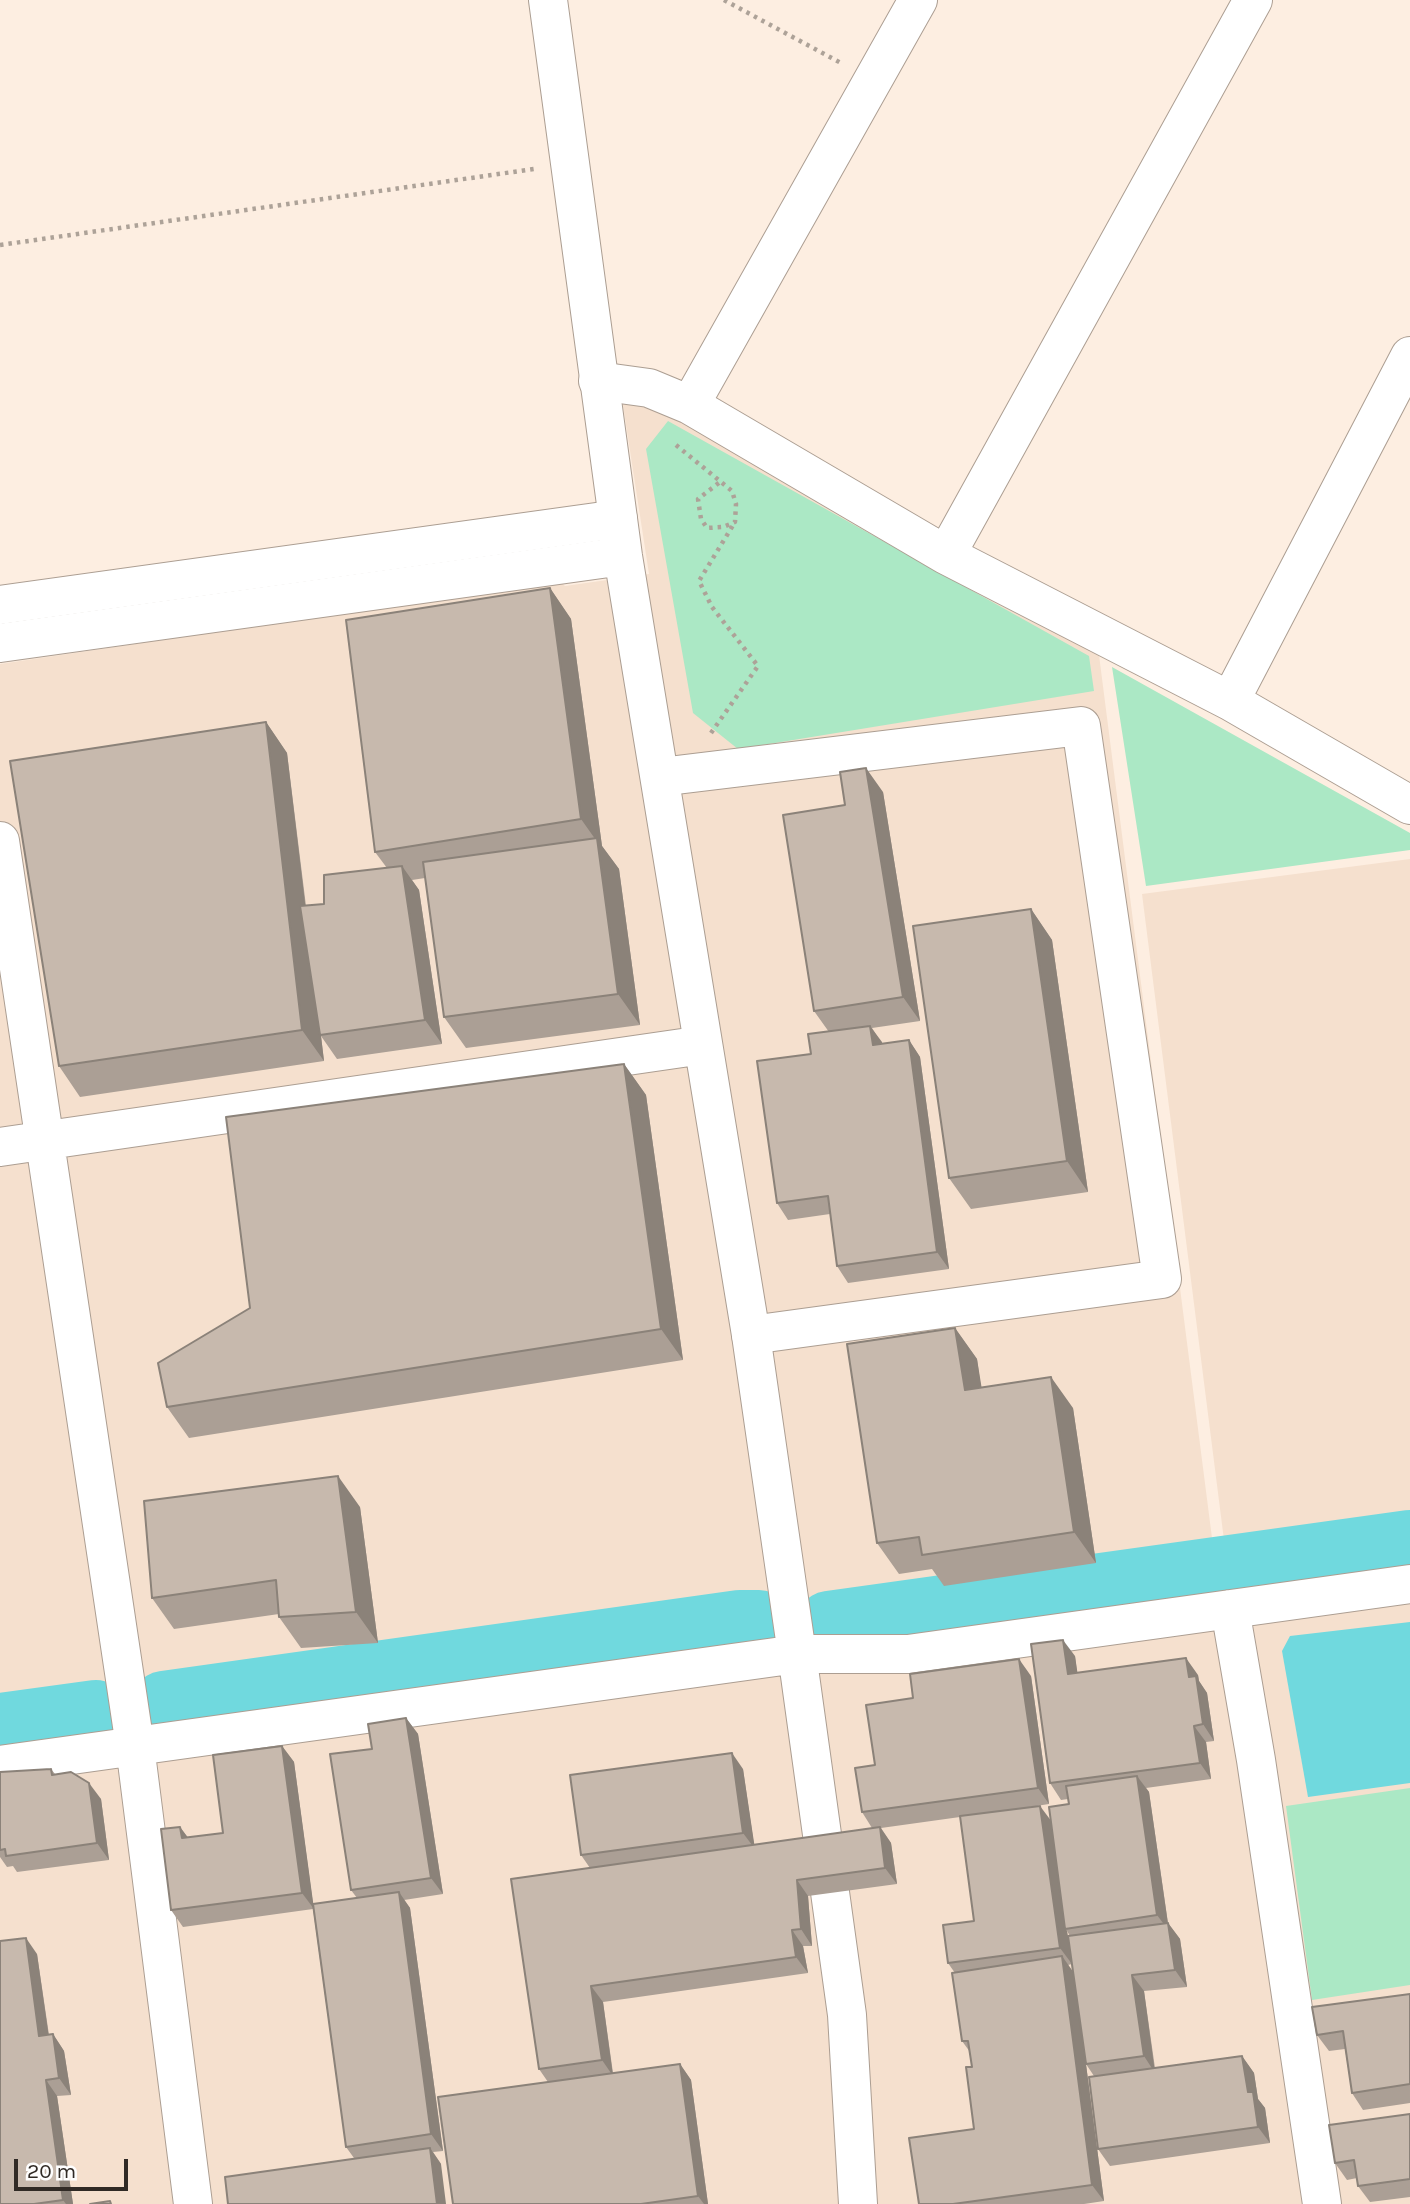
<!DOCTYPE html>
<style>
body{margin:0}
#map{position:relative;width:1410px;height:2204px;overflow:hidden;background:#fdeee1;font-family:Karla,sans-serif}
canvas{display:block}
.scale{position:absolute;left:14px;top:2159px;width:114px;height:32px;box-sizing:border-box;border:4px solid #302a25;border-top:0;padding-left:9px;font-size:21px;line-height:24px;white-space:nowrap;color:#302a25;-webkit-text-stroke:5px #fefefe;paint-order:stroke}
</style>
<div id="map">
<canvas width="1410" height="2204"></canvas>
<div class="scale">20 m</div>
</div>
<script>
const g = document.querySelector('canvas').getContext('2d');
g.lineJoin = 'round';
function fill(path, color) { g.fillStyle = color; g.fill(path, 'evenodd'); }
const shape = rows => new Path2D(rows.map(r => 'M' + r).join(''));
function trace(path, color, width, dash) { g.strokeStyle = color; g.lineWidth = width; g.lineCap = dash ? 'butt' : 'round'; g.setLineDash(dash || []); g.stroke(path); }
const built = shape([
 [622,399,662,405,1099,655,1223,1624,1410,1603,1410,2204,0,2204,0,664,560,581,565,586,649,574],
 [1410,859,1410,1523,1225,1548,1142,894]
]);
const green = shape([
 [668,421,1089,656,1094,691,738,749,693,713,646,449],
 [1112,667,1410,833,1410,850,1146,886],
 [1410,1788,1410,1985,1312,2000,1286,1806]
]);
const water = shape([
 [1410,1622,1410,1783,1308,1797,1282,1651,1290,1636]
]);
const river = shape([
 [829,1625,1410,1544],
 [164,1705,740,1624,759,1624],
 [0,1727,96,1714]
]);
const path = shape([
 [724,0,841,63],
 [0,245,534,169],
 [676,445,732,491,736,504,735,522,723,527,707,528,701,519,698,499,720,482],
 [711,733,758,666,712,607,699,581,735,522]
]);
const minor = shape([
 [598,381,649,388,690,405,946,555,1230,701,1410,805],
 [690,405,918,0],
 [946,555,1253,0],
 [0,605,618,519],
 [1230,701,1410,356],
 [660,777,1081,726,1162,1279,751,1335]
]);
const tertiary = shape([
 [548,0,623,556,751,1335,797,1654,908,1654,1410,1584],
 [0,643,623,556],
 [0,841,135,1746,193,2204],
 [0,1147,703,1045],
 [1230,1609,1256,1760,1322,2204],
 [0,1765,797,1654,847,2015,858,2204]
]);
const wall = shape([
 [550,588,571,619,602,846,619,869,640,1025,466,1048,444,1017,425,878,412,880,419,890,442,1044,337,1059,321,1036,324,1061,80,1097,59,1066,266,722,287,753,306,906,324,904,387,868,375,852],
 [883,792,920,1021,872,1028,882,1044,909,1040,920,1057,949,1269,848,1283,837,1266,830,1214,788,1220,777,1203,811,1054,829,1032,814,1011,845,805],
 [1031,909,1052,940,1088,1192,971,1209,949,1178],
 [624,1064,646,1095,683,1360,189,1438,167,1407,250,1308],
 [955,1328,977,1359,981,1388,1073,1408,1096,1563,944,1586,932,1569,899,1574,877,1543],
 [360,1507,378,1643,301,1648,279,1617,279,1614,174,1629,152,1598],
 [1075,1656,1077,1672,1198,1675,1199,1681,1207,1693,1214,1741,1206,1742,1211,1779,1146,1788,1149,1792,1168,1923,1180,1939,1187,1987,1144,1991,1155,2068,1242,2056,1254,2073,1258,2099,1265,2108,1270,2143,1110,2166,1098,2149,1094,2076,1086,2064,1076,1989,1104,2201,1084,2204,919,2204,974,2129,972,2067,970,2052,962,2041,955,1973,948,1963,974,1921,960,1817,881,1828,891,1843,897,1884,808,1896,812,1946,803,1946,808,1973,603,2002,613,2073,680,2064,691,2080,708,2204,453,2204,548,2082,539,2069,590,1868,581,1855,743,1769,754,1845,872,1828,862,1812,875,1765,913,1698,1031,1676,1049,1804,1010,1810,1050,1821,1069,1804,1068,1799,1061,1800,1050,1783],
 [1067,1931,1070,1936,1073,1973,1068,1965,1072,1964],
 [406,1718,418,1734,443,1894,404,1900,410,1908,443,2151,433,2152,441,2164,354,2158,346,2147,313,1909,183,1927,171,1910,180,1827,188,1838,223,1833,282,1746,294,1762,313,1904,357,1898,351,1890,372,1749],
 [51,1769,55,1774,101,1799,109,1860,17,1872,13,1866,7,1867,0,1857,0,1772],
 [37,1954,49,2035,53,2034,64,2051,71,2095,57,2096,73,2204,0,2204],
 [1410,1994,1410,2103,1363,2110,1352,2093,1345,2049,1329,2051,1317,2035],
 [1410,2114,1410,2197,1370,2202,1358,2186,1357,2178,1347,2180,1335,2163]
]);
const shadedWall = shape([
 [550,588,571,619,602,846,619,869,640,1025,618,994,598,843,581,819],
 [266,722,287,753,324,1061,302,1030],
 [866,768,883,792,920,1021,903,997],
 [402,866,419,890,442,1044,425,1020],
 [1031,909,1052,940,1088,1192,1067,1161],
 [870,1026,882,1042,885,1061,873,1045],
 [909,1040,920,1057,949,1269,937,1252],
 [624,1064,646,1095,683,1360,661,1329],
 [955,1328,977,1359,987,1421,965,1390],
 [1051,1377,1073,1408,1096,1563,1074,1532],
 [338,1476,360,1507,378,1643,356,1612],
 [1063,1640,1075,1656,1080,1690,1068,1674],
 [1186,1658,1198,1675,1199,1681,1207,1693,1214,1741,1203,1724,1189,1677],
 [1019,1659,1031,1676,1049,1804,1038,1788],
 [406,1718,418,1734,443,1894,431,1878],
 [1194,1726,1206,1742,1211,1779,1200,1763],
 [282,1746,294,1762,314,1909,302,1893],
 [732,1753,743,1769,755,1849,743,1833],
 [1137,1776,1149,1792,1169,1931,1157,1915],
 [89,1783,101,1799,109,1860,97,1843],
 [1040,1806,1052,1822,1065,1929,1067,1931,1072,1964,1060,1948],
 [180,1827,192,1843,182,1838],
 [880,1827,891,1843,897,1884,885,1868],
 [797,1880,808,1896,812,1946,801,1929],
 [399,1892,410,1908,443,2151,431,2134],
 [1168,1923,1180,1939,1187,1987,1175,1970],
 [792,1930,803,1946,808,1973,796,1957],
 [26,1938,37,1954,51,2052,39,2036],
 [1062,1956,1074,1973,1104,2201,1092,2185],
 [1132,1975,1144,1991,1155,2073,1144,2056],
 [591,1986,603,2002,613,2076,602,2060],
 [53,2034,64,2051,71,2095,59,2078],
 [1242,2056,1254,2073,1258,2099,1265,2108,1270,2143,1258,2127,1248,2092],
 [680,2064,691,2080,708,2204,704,2204,698,2196],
 [46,2080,57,2096,73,2204,66,2204,63,2200],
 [430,2148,441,2164,446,2204,437,2204]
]);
const building = shape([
 [550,588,581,819,375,852,346,620,550,588],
 [266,722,302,1030,59,1066,10,761,266,722],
 [866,768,903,997,814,1011,783,815,845,805,840,772,866,768],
 [597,838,618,994,444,1017,423,862,597,838],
 [402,866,425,1020,320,1035,300,906,324,904,324,875,402,866],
 [1031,909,1067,1161,949,1178,913,926,1031,909],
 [870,1026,873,1045,909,1040,937,1252,837,1266,828,1196,777,1203,757,1061,811,1054,808,1034,870,1026],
 [624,1064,661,1329,167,1407,158,1363,250,1308,226,1117,624,1064],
 [955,1328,965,1390,1051,1377,1074,1532,922,1555,919,1537,877,1543,847,1344,955,1328],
 [338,1476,356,1612,279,1617,276,1580,152,1598,144,1501,338,1476],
 [1063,1640,1068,1674,1186,1658,1189,1677,1196,1676,1203,1724,1194,1726,1200,1763,1050,1783,1031,1644,1063,1640],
 [1019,1659,1038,1788,862,1812,855,1768,875,1765,866,1705,913,1698,910,1674,1019,1659],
 [406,1718,431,1878,351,1890,330,1754,372,1749,368,1724,406,1718],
 [282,1746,302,1893,171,1910,161,1829,180,1827,182,1838,223,1833,213,1755,282,1746],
 [732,1753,743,1833,581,1855,570,1775,732,1753],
 [51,1769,52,1775,71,1772,89,1783,97,1843,6,1856,5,1849,0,1850,0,1772,51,1769],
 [1137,1776,1157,1915,1065,1929,1049,1807,1069,1804,1066,1786,1137,1776],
 [1040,1806,1060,1948,948,1963,943,1925,974,1921,960,1816,1040,1806],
 [880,1827,885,1868,797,1880,801,1929,792,1930,796,1957,591,1986,602,2060,539,2069,511,1879,880,1827],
 [399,1892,431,2134,346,2147,313,1904,399,1892],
 [1168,1923,1175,1970,1132,1975,1144,2056,1086,2064,1068,1936,1168,1923],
 [26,1938,39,2036,53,2034,59,2078,46,2080,63,2200,34,2204,0,2204,0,1941,26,1938],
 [1062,1956,1092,2185,953,2204,919,2204,909,2138,974,2129,966,2067,972,2067,968,2041,962,2041,952,1973,1062,1956],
 [1410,1994,1410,2084,1352,2093,1343,2031,1317,2035,1312,2007,1410,1994],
 [1242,2056,1248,2092,1253,2092,1258,2127,1098,2149,1089,2077,1242,2056],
 [680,2064,698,2196,641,2204,453,2204,438,2097,680,2064],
 [1410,2114,1410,2179,1358,2186,1354,2160,1335,2163,1329,2125,1410,2114],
 [430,2148,437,2204,228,2204,225,2177,430,2148],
 [110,2201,111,2204,90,2204,110,2201]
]);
fill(built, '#f5e0ce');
fill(green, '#abe8c5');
fill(water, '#70d9de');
trace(river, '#70d9de', 68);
trace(minor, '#ac9e92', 40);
trace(tertiary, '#ac9e92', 40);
trace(path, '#ada298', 4.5, [3.5, 5]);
trace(minor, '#fff', 38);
trace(tertiary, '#fff', 38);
fill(wall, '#ab9f95');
fill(shadedWall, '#8b8279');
fill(building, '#c7b9ad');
trace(building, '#8b8279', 2);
</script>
